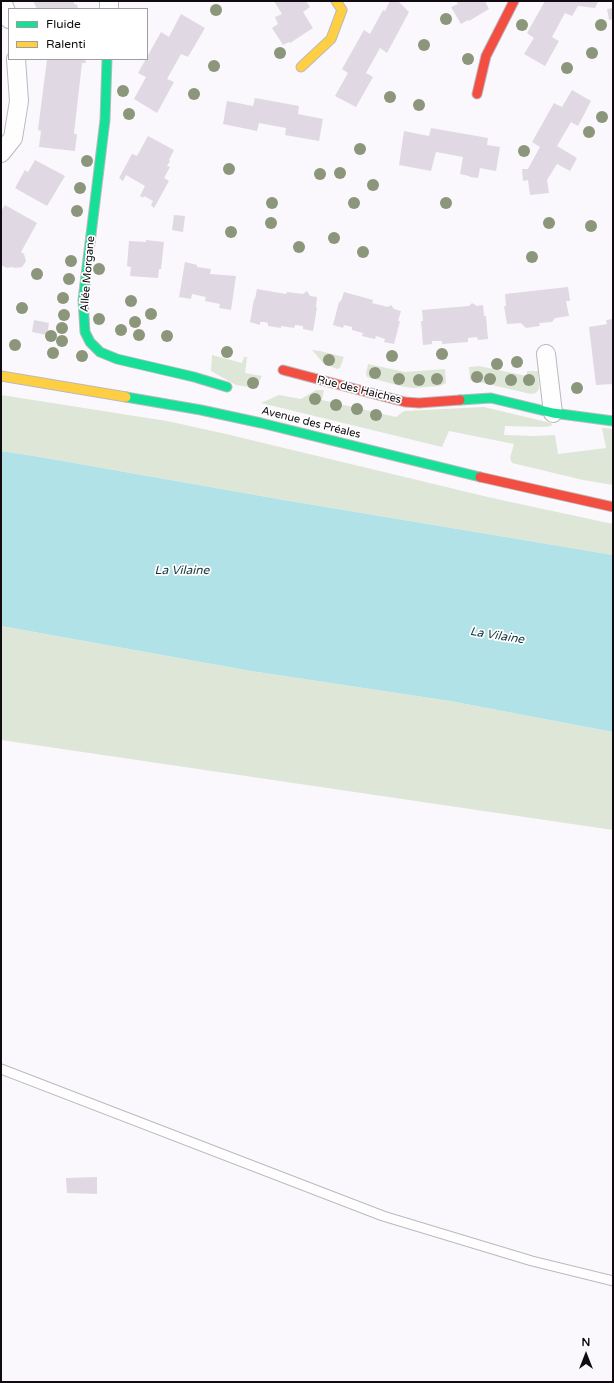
<!DOCTYPE html>
<meta charset="utf-8">
<style>
body{margin:0}
#map{position:relative;width:614px;height:1383px;overflow:hidden;background:#faf8fc;font-family:"Varela Round",sans-serif}
canvas{display:block}
.frame{position:absolute;inset:0;border:2px solid #0f0b10;pointer-events:none}
.legend{position:absolute;left:8px;top:8px;width:140px;height:52px;box-sizing:border-box;background:#fff;border:1px solid #9f9d9f;margin:0;padding:5px 7px;list-style:none;font-size:12px;color:#0f0b10}
.legend li{display:flex;align-items:center;gap:8px;height:20px}
.legend b{width:20px;border:1px solid #9f9d9f}
.north{position:absolute;left:566px;top:1335px;width:40px;height:40px;-webkit-text-stroke:3px #fff;paint-order:stroke;rotate:0deg;font-size:11px;font-weight:700;line-height:16px;text-align:center;color:#0f0b10}
.north::after{content:'';display:block;margin:auto;width:14px;height:18px;background:#0f0b10;clip-path:polygon(50% 0,100% 100%,50% 72%,0 100%)}
</style>
<div id="map">
<canvas width="614" height="1383"></canvas>
<div class="frame"></div>
<ul class="legend">
<li><b style="height:5px;background:#16e098"></b>Fluide</li>
<li><b style="height:5px;background:#ffcf43"></b>Ralenti</li>
</ul>
<div class="north">N</div>
</div>
<script>
const g = document.querySelector('canvas').getContext('2d');
g.lineJoin = 'round';
function fill(path, color) { g.fillStyle = color; g.fill(path, 'evenodd'); }
const shape = rows => new Path2D(rows.map(r => 'M' + r).join(''));
function trace(path, color, width, dash) { g.strokeStyle = color; g.lineWidth = width; g.lineCap = dash ? 'butt' : 'round'; g.setLineDash(dash || []); g.stroke(path); }
function label(font, color, halo, rows, align = 'center') {
  g.font = font + ' "Varela Round",sans-serif'; g.lineWidth = 3.5; g.setLineDash([]); g.textBaseline = 'middle'; g.strokeStyle = halo; g.fillStyle = color; for (const [text, x, y, turn = 0] of rows) {
    g.save(); g.translate(x, y); g.rotate((+turn || 0) * Math.PI / 180); g.textAlign = isNaN(turn) ? turn : align; if (halo) g.strokeText(text, 0, 0); g.fillText(text, 0, 0); g.restore();
  }
}
const green = shape([
 [312,350,320,351,344,357,340,368,337,369,324,364],
 [212,355,242,363,244,357,247,357,245,373,262,376,256,388,236,385,211,371],
 [368,364,405,372,445,369,446,383,440,386,413,388,400,386,367,377,366,374],
 [479,366,527,376,527,371,538,371,539,389,536,393,531,394,470,380,469,367],
 [316,390,324,390,322,400,396,417,404,411,484,407,551,423,552,426,543,427,505,426,504,435,534,436,555,435,558,454,606,448,602,428,613,429,613,485,583,480,512,463,510,458,514,444,449,431,442,447,261,403,279,395,301,399],
 [1,395,167,421,226,434,492,498,613,524,613,555,284,500,40,457,1,451],
 [1,626,251,671,450,701,613,732,613,830,1,740]
]);
const water = shape([
 [1,451,40,457,284,500,613,555,613,732,450,701,251,671,1,626]
]);
const building = shape([
 [33,1,73,1,75,5,77,4,78,9,37,9],
 [274,1,306,1,310,7,303,12,313,28,290,43,289,42,283,45,272,28,278,24,275,17,282,14],
 [390,1,398,1,409,12,387,53,380,48,366,73,373,77,356,107,335,96,348,73,342,69,364,30,370,34,383,10,385,11],
 [456,1,485,1,489,9,469,21,468,20,461,24,451,7,458,4],
 [545,1,597,1,598,2,595,8,578,6,572,16,565,13,552,37,559,41,545,66,524,54,534,38,527,33],
 [613,8,613,19,609,20,607,9],
 [181,14,205,28,188,57,181,54,167,79,174,82,157,113,134,99,146,77,138,73,161,32,169,37],
 [47,59,85,59,86,63,82,63,78,98,74,134,77,134,75,151,39,147,41,131,38,130],
 [572,90,591,101,578,126,571,122,557,146,577,158,570,171,557,164,547,180,549,193,530,195,528,180,523,181,522,169,528,169,540,147,532,142,554,103,562,107],
 [255,98,299,106,298,114,323,119,319,141,285,135,286,128,259,123,257,131,223,124,227,101,253,106],
 [431,128,488,138,487,145,500,147,496,171,480,168,478,178,470,177,469,176,460,174,463,157,436,152,431,171,399,165,404,131,429,136],
 [148,136,174,150,169,160,170,161,167,166,170,167,164,178,169,181,154,208,151,205,153,201,144,196,143,198,140,196,145,186,126,175,123,181,119,178,132,154,137,156],
 [35,160,65,176,47,206,15,188,25,170,28,172],
 [5,205,37,223,21,252,24,254,26,261,22,267,15,268,12,267,7,268,1,265,1,211],
 [174,215,185,216,183,232,172,230],
 [146,240,164,242,161,269,159,269,158,278,130,276,131,267,127,266,129,241,146,242],
 [185,262,197,265,197,267,211,269,210,274,236,276,231,310,219,308,220,304,205,301,206,297,192,294,191,299,179,297],
 [568,287,570,301,566,301,569,316,555,318,552,322,539,323,540,326,526,328,521,323,507,324,504,306,506,306,505,294],
 [257,289,286,294,287,292,303,294,307,291,310,296,317,297,316,307,317,308,313,331,303,329,303,326,295,325,294,328,281,326,281,328,268,326,268,323,265,322,260,322,260,325,250,322,254,299,255,299],
 [344,292,373,300,372,303,388,307,391,305,394,309,401,311,398,321,400,321,394,344,384,342,385,339,376,336,375,339,362,336,363,333,352,330,352,327,344,325,343,328,333,325,339,302,341,301],
 [472,303,477,306,483,305,484,316,486,316,488,339,478,340,477,337,468,338,468,342,442,344,442,341,432,341,432,344,423,345,421,321,423,321,422,310,469,306],
 [613,319,613,384,596,385,589,327,607,324,606,320],
 [34,320,49,323,47,335,32,332],
 [97,1177,97,1194,67,1193,66,1178]
]);
const lane = shape([
 [1,1069,383,1216,532,1261,613,1281]
]);
const street = shape([
 [2,1,9,19],
 [109,9,109,1],
 [1,153,13,138,19,101,16,59],
 [546,354,553,413]
]);
const fast = shape([
 [107,59,105,120,83,300,85,332,90,342,100,352,117,359,194,377,227,387],
 [126,397,201,410,261,423,480,477],
 [460,400,491,398,553,413,613,421]
]);
const slow = shape([
 [301,67,331,39,342,10,336,1],
 [1,376,126,397]
]);
const jam = shape([
 [477,94,486,56,514,1],
 [283,370,405,402,419,403,460,400],
 [480,477,613,507]
]);
const trees = [
 [216,10],
 [446,19],
 [522,25],
 [601,25],
 [424,45],
 [280,53],
 [592,53],
 [468,59],
 [214,66],
 [567,68],
 [123,91],
 [194,94],
 [390,97],
 [419,105],
 [129,114],
 [602,117],
 [589,132],
 [360,149],
 [524,151],
 [87,161],
 [229,169],
 [340,173],
 [320,174],
 [373,185],
 [80,188],
 [272,203],
 [354,203],
 [446,203],
 [77,211],
 [271,223],
 [549,223],
 [591,226],
 [231,232],
 [334,238],
 [299,247],
 [363,252],
 [532,257],
 [71,261],
 [99,269],
 [37,274],
 [69,279],
 [63,298],
 [131,301],
 [22,308],
 [151,314],
 [64,315],
 [99,319],
 [135,322],
 [62,328],
 [121,330],
 [139,335],
 [51,336],
 [167,336],
 [62,341],
 [15,345],
 [227,352],
 [53,353],
 [442,354],
 [82,356],
 [392,356],
 [329,360],
 [517,362],
 [497,364],
 [375,373],
 [477,377],
 [399,379],
 [437,379],
 [490,379],
 [419,380],
 [511,380],
 [529,380],
 [253,383],
 [577,388],
 [315,399],
 [336,405],
 [357,409],
 [376,415]
];
const streetNames = [
 ["Allée Morgane",88,274,-85],
 ["Rue des Haiches",359,390,14],
 ["Avenue des Préales",311,423,14]
];
const waterNames = [
 ["La Vilaine",182,571],
 ["La Vilaine",497,636,9]
];
fill(green, '#dee6d7');
fill(water, '#b0e2e8');
fill(building, '#e0d8e3');
trace(lane, '#bcb9bd', 11);
trace(street, '#bcb9bd', 20);
trace(fast, '#bcb9bd', 11);
trace(slow, '#bcb9bd', 11);
trace(jam, '#bcb9bd', 11);
trace(lane, '#fefeff', 9);
trace(street, '#fefeff', 18);
trace(fast, '#16e098', 9);
trace(slow, '#ffcf43', 9);
trace(jam, '#f24e42', 9);
g.fillStyle = '#8b967a';
for (const [x, y] of trees) { g.beginPath(); g.arc(x, y, 6, 0, 2 * Math.PI); g.fill(); }
label('11px', '#0f0b10', '#fff', streetNames);
label('italic 12px', '#14383c', '#fff', waterNames);
</script>
